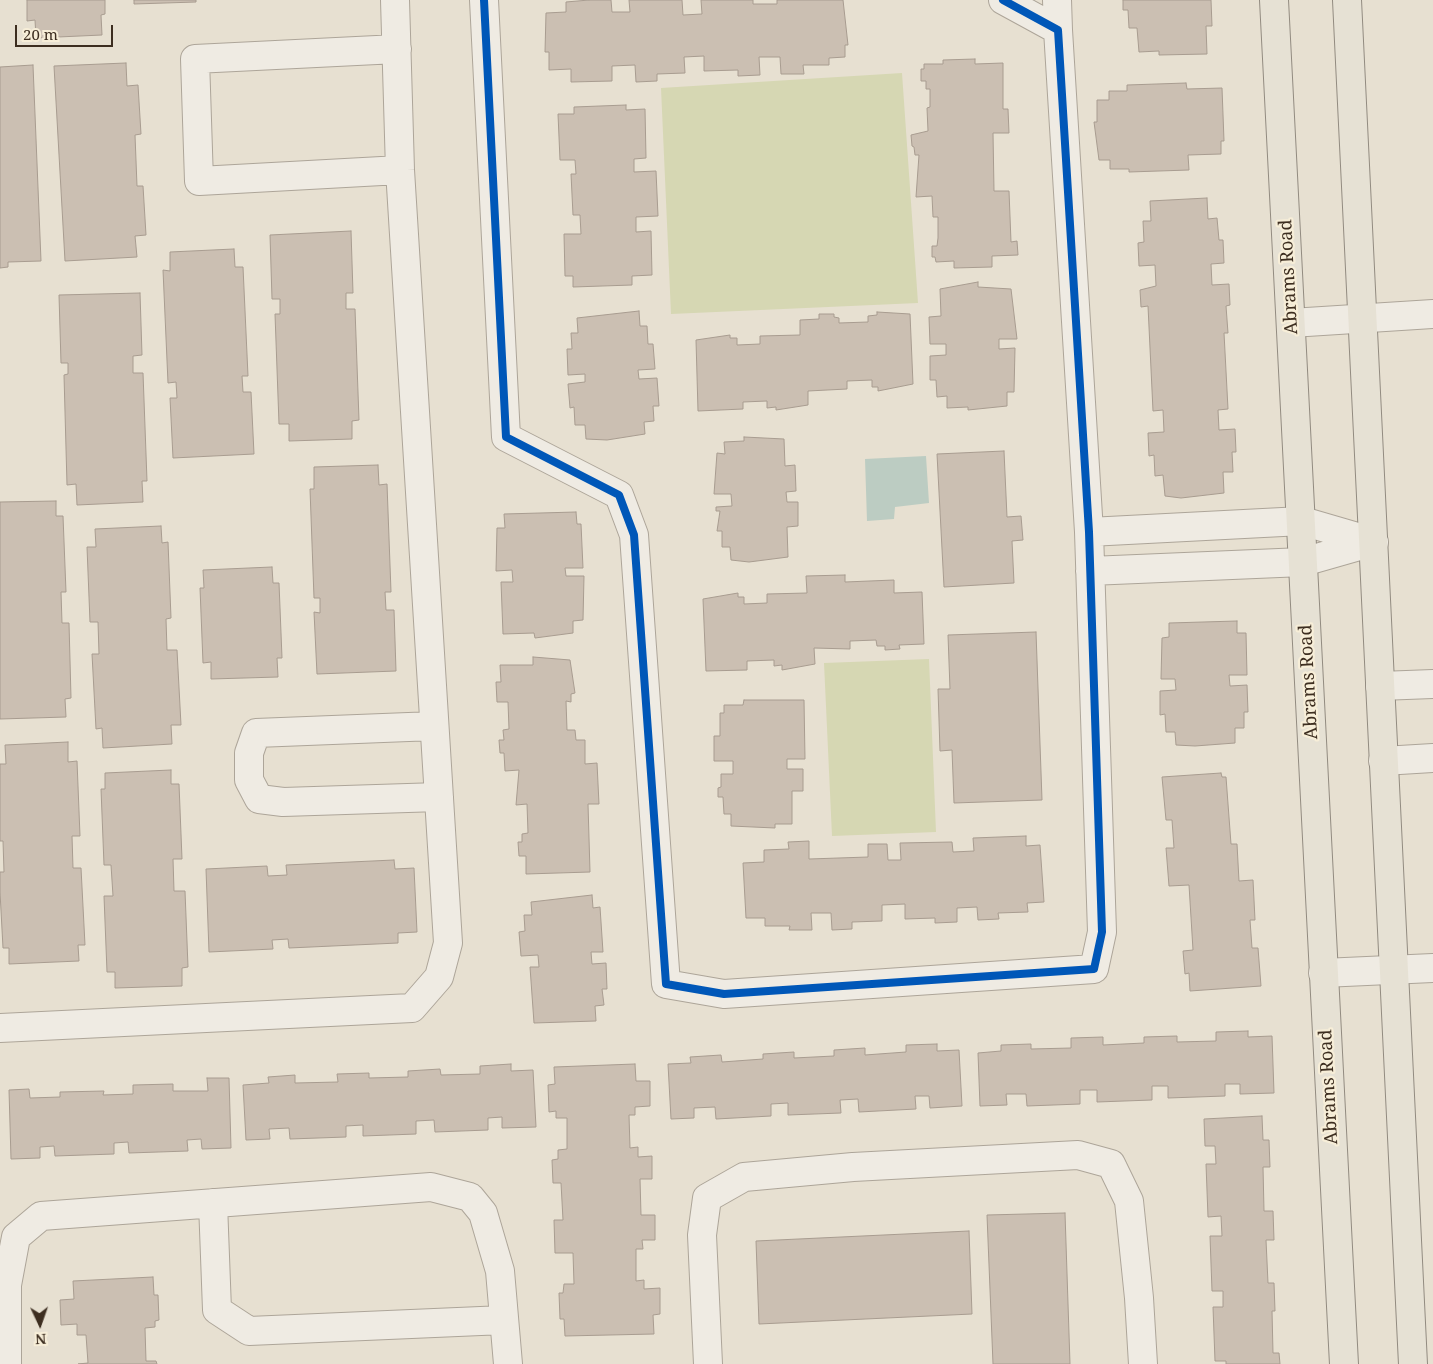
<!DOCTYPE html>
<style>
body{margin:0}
#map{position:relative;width:1433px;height:1364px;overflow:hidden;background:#e7e0d1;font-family:"Noto Serif",serif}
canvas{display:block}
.north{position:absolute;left:15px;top:1299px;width:50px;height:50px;-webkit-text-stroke:4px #f7eed8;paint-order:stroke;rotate:177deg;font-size:14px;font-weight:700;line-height:20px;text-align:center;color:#3d2e20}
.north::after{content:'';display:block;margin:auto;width:18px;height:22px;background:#3d2e20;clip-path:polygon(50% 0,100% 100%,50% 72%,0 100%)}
.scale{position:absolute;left:15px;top:25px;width:98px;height:22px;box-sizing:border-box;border:2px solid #3d2e20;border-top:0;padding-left:6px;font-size:15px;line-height:18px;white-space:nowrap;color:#3d2e20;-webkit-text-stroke:4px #f7eed8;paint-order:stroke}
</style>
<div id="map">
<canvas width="1433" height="1364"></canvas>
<div class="north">N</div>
<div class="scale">20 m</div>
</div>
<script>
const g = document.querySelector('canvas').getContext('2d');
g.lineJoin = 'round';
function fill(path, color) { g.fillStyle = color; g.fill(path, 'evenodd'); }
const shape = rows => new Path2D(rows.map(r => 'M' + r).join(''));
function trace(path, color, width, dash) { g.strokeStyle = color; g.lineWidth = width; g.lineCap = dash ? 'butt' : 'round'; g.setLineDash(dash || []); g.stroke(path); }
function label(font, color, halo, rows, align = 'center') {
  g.font = font + ' "Noto Serif",serif'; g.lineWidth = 4.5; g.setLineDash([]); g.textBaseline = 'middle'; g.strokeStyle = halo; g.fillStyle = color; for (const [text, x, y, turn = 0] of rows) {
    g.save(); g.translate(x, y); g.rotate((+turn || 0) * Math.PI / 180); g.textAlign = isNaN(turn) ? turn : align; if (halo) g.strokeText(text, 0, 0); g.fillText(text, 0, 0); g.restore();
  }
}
const green = shape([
 [902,73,918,303,671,314,661,88],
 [929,659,936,832,832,836,824,663]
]);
const water = shape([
 [926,456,929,503,895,507,894,519,867,521,865,459]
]);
const building = shape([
 [27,0,105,0,105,14,101,15,102,35,36,38,35,20,27,21,27,0],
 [134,0,196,0,196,2,134,4,134,0],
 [589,0,611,0,612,12,630,12,629,0,682,0,683,15,702,14,701,0,753,0,753,4,777,4,777,0,843,0,848,45,845,45,845,57,829,58,829,65,803,65,804,74,781,74,780,57,759,57,760,75,738,76,738,70,704,71,704,56,684,57,685,73,657,74,657,81,636,82,635,65,612,66,612,81,571,82,571,69,549,70,549,52,545,52,546,13,566,12,566,2,589,0],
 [1123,0,1211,0,1212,26,1206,26,1207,54,1159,55,1159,51,1139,52,1137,28,1129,28,1128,10,1123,10,1123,0],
 [975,59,975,64,1003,63,1003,109,1008,109,1009,133,993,133,994,191,1009,191,1011,242,1017,241,1018,255,992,256,992,267,954,268,954,261,936,262,935,257,932,257,932,246,937,246,938,238,938,217,933,217,932,196,916,197,919,155,915,155,914,147,912,146,911,135,928,131,927,108,930,107,930,89,926,89,926,81,921,81,921,69,924,69,924,64,943,64,943,60,975,59],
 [126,63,127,86,138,85,141,134,135,135,137,186,143,186,146,235,135,236,137,257,65,261,54,66,126,63],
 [33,65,41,261,8,262,8,267,0,268,0,67,33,65],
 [1186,83,1187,89,1222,88,1224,141,1221,141,1221,154,1188,155,1189,170,1129,172,1129,169,1110,169,1110,160,1099,160,1094,122,1097,122,1097,100,1109,100,1109,91,1127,91,1127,85,1186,83],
 [626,105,626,110,645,109,646,158,634,159,634,172,656,171,658,216,636,217,636,232,651,231,652,275,632,276,632,285,573,287,573,276,565,276,564,234,581,234,580,215,573,215,571,174,576,174,575,160,560,160,558,114,574,114,574,107,626,105],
 [1207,198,1208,219,1217,218,1219,240,1223,240,1224,263,1211,264,1212,285,1229,284,1230,305,1226,306,1228,333,1224,333,1228,409,1218,410,1219,430,1235,429,1236,452,1232,452,1233,472,1223,472,1224,493,1181,498,1165,496,1163,475,1155,476,1154,455,1149,456,1148,433,1164,432,1163,410,1153,411,1148,306,1141,307,1140,290,1156,286,1155,265,1139,266,1138,243,1144,242,1143,221,1151,221,1150,201,1207,198],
 [351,231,353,293,346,293,346,309,355,309,359,420,352,421,352,439,289,441,289,424,279,424,275,314,280,314,280,299,272,299,270,235,351,231],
 [234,249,235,267,243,267,248,376,242,376,243,392,251,392,254,454,173,458,170,398,177,398,176,382,168,383,163,270,170,271,170,252,234,249],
 [978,282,978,287,1011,289,1017,339,999,339,999,349,1015,348,1014,392,1007,392,1007,406,968,410,968,407,947,408,947,396,937,397,936,380,930,380,930,356,946,355,946,344,930,344,929,317,941,316,940,289,978,282],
 [140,293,142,355,133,356,133,373,143,373,147,481,142,481,143,502,77,505,76,484,67,485,64,375,68,374,68,363,61,363,59,295,140,293],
 [639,311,640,326,647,326,648,344,653,344,655,369,638,370,639,379,657,378,659,406,653,406,654,421,644,422,645,434,607,440,586,439,585,425,575,425,574,407,570,408,568,384,585,382,585,374,568,375,567,349,572,349,571,333,578,333,577,318,639,311],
 [877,312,910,314,913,384,878,391,878,387,872,387,872,380,847,381,847,389,808,391,808,405,776,410,776,407,767,408,767,401,743,402,743,409,698,411,696,340,730,335,730,338,737,338,737,345,760,344,760,336,800,335,800,320,819,319,819,314,834,314,834,317,839,318,839,323,868,322,868,316,877,315,877,312],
 [744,437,784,439,785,466,795,465,796,491,786,492,787,502,798,502,798,526,787,527,788,557,749,562,731,560,730,547,722,547,722,531,717,531,720,511,716,511,716,507,732,506,731,494,714,494,717,453,725,454,724,442,744,441,744,437],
 [1004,451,1007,517,1021,516,1023,540,1012,541,1014,583,944,587,937,454,1004,451],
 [378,465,379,485,387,484,391,592,385,592,386,610,394,610,396,671,317,674,314,612,320,613,320,598,314,598,310,489,314,489,314,467,378,465],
 [56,501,56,516,63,516,66,592,61,592,62,623,69,623,71,698,65,699,66,717,0,719,0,502,56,501],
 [576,512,577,524,581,524,583,568,565,568,566,576,584,576,583,620,573,621,573,633,535,638,534,633,503,634,501,582,513,582,512,570,496,571,497,528,505,528,504,514,576,512],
 [161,526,162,543,168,542,171,618,166,619,167,650,177,650,181,725,171,725,172,744,103,748,102,728,96,729,92,654,99,654,98,622,90,622,87,547,96,547,95,529,161,526],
 [272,567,273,583,279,583,282,658,277,658,278,677,211,679,211,662,203,663,200,588,204,588,203,570,272,567],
 [845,575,845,582,894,580,894,593,922,592,924,644,899,645,900,649,885,650,885,646,877,646,876,640,850,641,850,649,814,648,815,664,782,670,782,665,774,666,774,660,747,661,747,670,706,671,703,599,738,593,738,597,744,597,744,604,767,603,767,594,807,593,806,576,845,575],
 [1237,621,1237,633,1246,633,1247,675,1229,675,1230,686,1247,685,1248,712,1244,712,1244,728,1235,728,1235,743,1195,746,1176,745,1175,732,1166,732,1165,714,1160,715,1160,691,1176,690,1175,679,1161,679,1162,638,1169,637,1169,623,1237,621],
 [1036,632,1042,800,954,803,952,750,940,751,938,689,950,689,948,635,1036,632],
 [533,657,570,660,575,693,571,694,571,702,566,701,567,730,575,730,576,740,585,740,585,764,597,763,599,804,588,804,590,872,526,874,526,856,519,856,518,842,522,842,522,834,528,833,527,804,516,805,519,770,505,771,504,753,500,753,499,740,504,740,503,730,509,729,508,702,497,702,496,682,501,682,500,665,533,665,533,657],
 [744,700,804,700,805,759,787,759,787,769,803,769,803,791,792,791,792,824,775,824,775,828,731,826,731,814,724,814,723,797,718,797,718,788,721,787,721,774,733,774,733,761,714,761,714,736,720,736,720,713,724,713,724,705,743,705,744,700],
 [68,742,68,762,77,761,80,836,72,836,73,868,81,868,85,945,78,945,79,961,9,964,9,948,3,948,0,892,0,872,4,872,3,841,0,841,0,764,6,764,5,745,68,742],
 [171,770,171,784,179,784,182,859,173,859,174,891,185,891,188,967,182,968,182,986,115,988,115,972,107,972,104,896,113,896,111,865,104,865,101,789,105,789,105,773,171,770],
 [1221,773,1222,777,1226,777,1231,844,1237,844,1239,881,1253,880,1255,920,1250,920,1252,948,1258,948,1261,986,1190,991,1189,973,1185,974,1183,951,1193,950,1189,885,1169,886,1166,848,1174,848,1172,820,1166,820,1162,777,1221,773],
 [1026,836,1026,846,1040,845,1044,902,1027,903,1028,912,998,913,999,919,978,920,977,907,957,908,957,922,935,923,935,918,905,919,905,904,882,905,882,921,852,922,852,929,832,930,831,913,811,913,812,930,789,930,790,926,765,926,765,918,746,918,743,863,764,862,764,850,789,849,788,842,809,841,809,859,868,857,868,844,887,844,888,860,901,860,900,843,952,842,953,852,974,851,973,838,1026,836],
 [394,860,395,869,414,868,417,932,398,933,398,943,289,948,288,939,272,940,273,949,209,952,206,869,267,866,268,876,287,875,286,865,394,860],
 [592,895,593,908,600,907,603,952,591,952,592,964,606,963,607,989,602,989,604,1005,595,1006,596,1021,534,1023,530,967,539,967,538,955,521,956,519,932,525,931,524,915,532,915,531,902,592,895],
 [1248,1031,1248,1037,1272,1036,1274,1093,1240,1094,1240,1084,1225,1084,1225,1096,1168,1098,1168,1086,1152,1086,1152,1100,1097,1102,1097,1090,1080,1090,1080,1104,1027,1106,1026,1094,1006,1094,1007,1105,980,1106,978,1053,1001,1051,1001,1045,1031,1044,1031,1049,1071,1048,1071,1038,1103,1037,1103,1045,1144,1043,1144,1037,1177,1036,1177,1042,1216,1041,1216,1032,1248,1031],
 [937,1044,937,1051,959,1050,962,1106,930,1108,929,1096,915,1096,916,1109,859,1112,858,1099,840,1100,841,1113,788,1115,788,1103,771,1104,771,1116,716,1119,715,1107,694,1108,694,1118,671,1119,668,1064,691,1063,690,1057,721,1055,722,1062,763,1059,763,1054,794,1052,794,1058,834,1056,834,1050,865,1048,865,1055,906,1052,906,1045,937,1044],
 [511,1064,511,1071,533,1070,536,1127,502,1128,502,1117,488,1118,488,1130,435,1132,434,1120,416,1121,416,1134,363,1136,363,1125,346,1126,346,1137,290,1139,289,1128,269,1129,270,1139,246,1140,243,1085,269,1083,268,1077,295,1075,295,1083,338,1082,337,1074,369,1073,369,1078,408,1077,408,1071,440,1069,441,1075,480,1074,480,1066,511,1064],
 [635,1064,636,1081,650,1081,650,1106,635,1107,635,1115,629,1115,630,1148,638,1147,638,1157,652,1156,652,1179,640,1179,641,1215,655,1215,655,1240,642,1240,643,1249,636,1249,636,1281,644,1280,644,1289,660,1288,660,1314,653,1315,654,1334,565,1336,564,1319,560,1319,559,1293,563,1293,564,1284,574,1284,573,1253,555,1253,554,1220,563,1220,561,1183,553,1183,552,1160,558,1159,558,1150,567,1149,567,1118,556,1118,556,1111,549,1112,548,1085,555,1084,554,1067,635,1064],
 [207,1078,229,1078,231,1148,202,1149,201,1139,187,1140,188,1151,129,1153,128,1142,114,1143,114,1154,55,1156,54,1146,40,1147,40,1158,11,1159,9,1090,29,1089,30,1098,60,1097,60,1092,104,1091,103,1095,133,1094,133,1085,173,1084,173,1091,208,1091,207,1078],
 [1262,1116,1263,1140,1269,1140,1270,1167,1263,1167,1264,1211,1273,1211,1274,1240,1266,1240,1268,1283,1274,1283,1275,1311,1272,1311,1273,1353,1279,1353,1280,1364,1226,1364,1226,1361,1215,1361,1213,1307,1223,1307,1223,1291,1212,1291,1210,1236,1222,1236,1221,1216,1208,1217,1206,1164,1216,1164,1215,1146,1205,1146,1204,1119,1262,1116],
 [1065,1213,1070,1364,993,1364,987,1215,1065,1213],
 [969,1231,972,1314,759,1324,756,1241,969,1231],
 [153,1277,154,1295,158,1295,159,1320,155,1321,155,1327,145,1328,146,1361,156,1361,157,1364,78,1364,88,1363,86,1335,77,1335,77,1324,61,1325,60,1300,74,1299,73,1281,153,1277]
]);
const minor = shape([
 [484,0,506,437,619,495,634,535,666,984,724,994,1094,969,1102,932,1089,532,1058,30,1003,0],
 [1057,0,1058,30],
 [397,49,195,59,199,181,400,170],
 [1291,323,1433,314],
 [1089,532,1302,521,1374,542],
 [1090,571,1303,562,1373,542],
 [1380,686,1433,684],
 [434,726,256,733,249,753,249,780,259,799,283,802,439,797],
 [1383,761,1433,758],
 [1323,973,1433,968],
 [0,1028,412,1008,439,977,448,943,400,170,395,0],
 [213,1203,217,1310,249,1331,504,1320],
 [7,1364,7,1285,16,1237,41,1216,431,1187,470,1197,483,1213,500,1271,508,1364],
 [708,1364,702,1235,707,1198,744,1177,853,1167,1078,1155,1111,1164,1129,1201,1139,1298,1143,1364]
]);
const major = shape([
 [1274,0,1344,1364],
 [1347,0,1413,1364]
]);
const cycleway = shape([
 [484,0,506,437,619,495,634,535,666,984,724,994,1094,969,1102,932,1089,532,1058,30,1003,0]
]);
const streetNames = [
 ["Abrams Road",1289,277,-93],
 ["Abrams Road",1309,682,-93],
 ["Abrams Road",1329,1087,-93]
];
fill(green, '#d6d7b3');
fill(water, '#bcccc2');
fill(building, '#cbbfb2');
trace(building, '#a89c90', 1);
trace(minor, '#ada599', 30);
trace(major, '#928b80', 30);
trace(minor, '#efebe3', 28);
trace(major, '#e6e1d4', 28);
trace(cycleway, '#0057b8', 8);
label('18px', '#3d2e20', '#f7eed8', streetNames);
</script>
